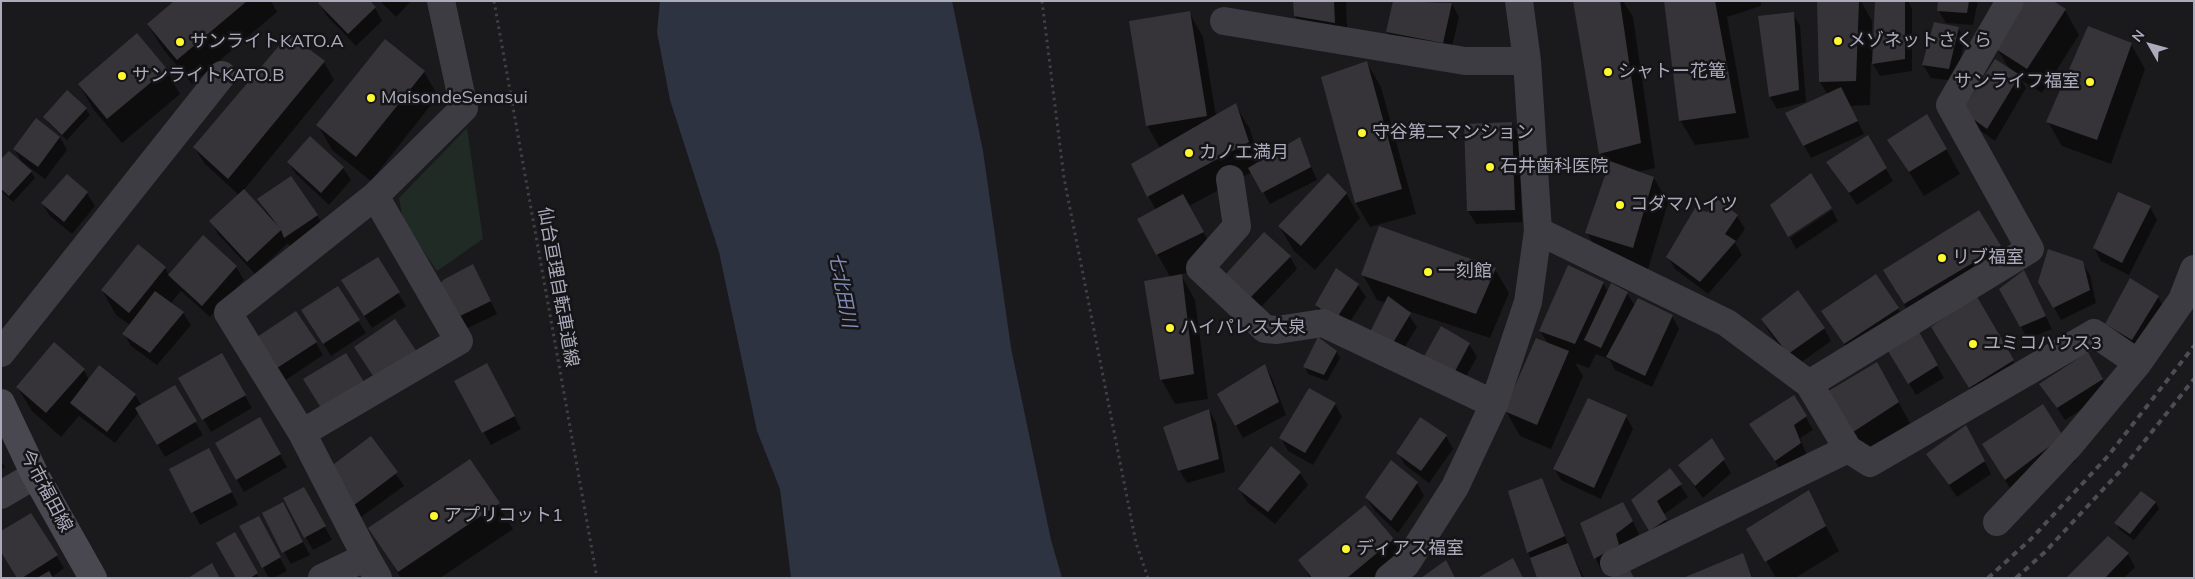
<!DOCTYPE html>
<meta charset="utf-8">
<style>
body{margin:0}
#map{position:relative;width:2195px;height:579px;overflow:hidden;background:#1a191c;font-family:Mulish,sans-serif}
canvas{display:block}
.frame{position:absolute;inset:0;border:2px solid #ababbc;pointer-events:none}
.north{position:absolute;left:2125px;top:20px;width:50px;height:50px;-webkit-text-stroke:4px #151417;paint-order:stroke;rotate:308deg;font-size:14px;font-weight:700;line-height:20px;text-align:center;color:#ababbc}
.north::after{content:'';display:block;margin:auto;width:18px;height:22px;background:#ababbc;clip-path:polygon(50% 0,100% 100%,50% 72%,0 100%)}
</style>
<div id="map">
<canvas width="2195" height="579"></canvas>
<div class="frame"></div>
<div class="north">N</div>
</div>
<script>
const g = document.querySelector('canvas').getContext('2d');
g.lineJoin = 'round';
function fill(path, color) { g.fillStyle = color; g.fill(path, 'evenodd'); }
const shape = rows => new Path2D(rows.map(r => 'M' + r).join(''));
function trace(path, color, width, dash) { g.strokeStyle = color; g.lineWidth = width; g.lineCap = dash ? 'butt' : 'round'; g.setLineDash(dash || []); g.stroke(path); }
function label(font, color, halo, rows, align = 'center') {
  g.font = font + ' Mulish,"Noto Sans JP",sans-serif'; g.lineWidth = 5; g.setLineDash([]); g.textBaseline = 'middle'; g.strokeStyle = halo; g.fillStyle = color; for (const [text, x, y, turn = 0] of rows) {
    g.save(); g.translate(x, y); g.rotate((+turn || 0) * Math.PI / 180); g.textAlign = isNaN(turn) ? turn : align; if (halo) g.strokeText(text, 0, 0); g.fillText(text, 0, 0); g.restore();
  }
}
const green = shape([
 [467,128,483,239,437,271,403,221,399,198]
]);
const water = shape([
 [660,1,952,1,983,151,1011,348,1051,540,1062,578,791,578,780,489,757,431,719,252,670,100,657,32]
]);
const shadow = shape([
 [176,1,271,1,277,12,192,84,163,49,148,25],
 [380,1,411,1,396,17],
 [1295,1,1346,1,1348,47,1310,41,1295,16],
 [1394,1,1435,1,1452,4,1459,17,1450,55,1394,44,1387,32],
 [1575,1,1623,1,1633,17,1655,168,1637,172,1654,178,1668,203,1647,272,1601,257,1587,233,1609,168,1600,153],
 [1665,1,1761,1,1761,6,1727,17,1749,138,1695,145,1680,120],
 [1818,1,1861,1,1872,21,1872,39,1874,39,1876,1,1908,1,1912,8,1912,71,1880,76,1871,61,1870,105,1850,106,1864,134,1811,158,1786,113,1828,95,1820,82],
 [1939,1,1978,1,1973,25,1946,23,1938,10],
 [320,4,375,8,382,21,356,46,327,16],
 [2065,10,2079,35,2042,93,2021,80,2026,88,1995,141,1971,124,1963,111,2010,70,1997,49],
 [1189,12,1203,37,1216,116,1235,105,1250,129,1260,162,1299,139,1317,180,1270,204,1252,172,1189,206,1217,257,1181,275,1195,300,1208,399,1175,404,1161,379,1170,277,1138,219,1156,210,1148,196,1160,148,1147,125],
 [1793,13,1800,26,1806,102,1777,109,1770,97],
 [1958,28,1965,40,1955,81,1931,78,1923,65],
 [2131,44,2145,69,2111,164,2062,146,2048,122],
 [324,62,334,80,243,191,268,216,259,199,317,215,324,228,292,250,288,243,255,274,218,234,211,221,239,195,205,164,194,147],
 [1367,63,1381,87,1416,214,1370,227,1356,203],
 [166,69,180,94,122,143,93,109,79,84],
 [424,72,438,96,371,181,332,150,318,125],
 [86,109,90,115,67,140,48,123,44,117],
 [1512,123,1519,136,1522,222,1476,224,1468,211,1466,125],
 [1867,136,1893,181,1857,205,1835,174],
 [60,137,67,150,45,179,22,162,14,149],
 [310,138,343,168,351,180,329,205,296,174,288,162],
 [1889,140,1941,140,1960,174,1924,196],
 [1,161,31,172,35,178,13,202,1,191],
 [67,175,87,193,95,206,72,234,50,216,42,203],
 [1346,193,1360,218,1315,270,1294,251,1279,226],
 [2150,207,2157,220,2129,275,2101,261,2094,248],
 [1832,210,1838,221,1796,249,1790,238],
 [1707,213,1737,216,1745,229,1735,243,1742,255,1708,294,1675,269,1668,257],
 [203,237,236,267,244,280,210,317,181,291,171,303,183,313,191,325,157,365,131,346,124,334,130,325,116,315,102,290,165,268,169,275],
 [2000,246,2014,271,1919,328,1898,295],
 [1290,257,1297,269,1258,310,1233,287],
 [377,258,406,306,372,328,350,293],
 [2082,263,2090,275,2096,303,2061,320,2040,282],
 [473,266,497,314,466,329,459,317],
 [1495,269,1509,293,1490,338,1405,310,1417,327,1398,358,1379,345,1386,303,1377,300,1363,275],
 [2024,272,2052,329,2028,339,2021,327],
 [1603,283,1608,292,1627,293,1635,306,1672,316,1679,329,1652,387,1615,370,1610,360,1596,354,1589,368,1575,363,1583,376,1551,449,1520,436,1506,411,1548,344,1540,331],
 [1358,285,1366,297,1344,331,1324,318,1316,305],
 [337,288,366,333,331,356,310,323],
 [1976,297,2027,386,1984,412,1947,352],
 [2158,297,2172,322,2147,364,2120,349,2106,324],
 [1898,309,1905,321,1852,356,1823,312],
 [1762,319,1824,328,1831,341,1796,366,1769,332],
 [1919,334,1944,378,1916,395,1890,352],
 [316,343,323,355,286,380,266,350],
 [1469,344,1477,357,1460,387,1423,360],
 [1336,351,1340,358,1327,381,1308,374,1305,367],
 [221,354,252,408,211,432,180,378],
 [1265,366,1272,378,1286,415,1243,438,1219,394],
 [2095,366,2109,392,2065,420,2041,384],
 [84,370,89,380,135,395,142,406,174,387,203,435,165,457,139,412,115,443,79,416,61,437,32,411,17,387],
 [494,377,521,429,491,445,456,382],
 [1891,388,1912,427,1865,458,1841,418],
 [1794,396,1813,430,1800,438,1807,456,1783,473,1758,436],
 [1335,404,1342,417,1313,465,1288,451,1281,438],
 [1209,410,1216,423,1225,472,1187,483,1179,470],
 [1626,416,1633,429,1601,499,1562,481,1554,469],
 [260,419,287,467,244,492,216,444],
 [1446,436,1453,449,1429,483,1405,465,1398,453],
 [2062,436,2076,461,2020,504,1998,469],
 [370,438,404,486,361,517,335,483],
 [1711,439,1731,473,1703,498,1679,465],
 [1973,439,1991,474,1957,497,1927,454],
 [1,461,5,467,1,470],
 [470,461,513,529,440,578,401,578,370,528],
 [216,462,238,505,200,525,171,470],
 [1300,473,1308,485,1275,524,1247,502,1240,490],
 [1541,479,1548,492,1570,549,1584,578,1538,578,1528,552],
 [1417,483,1424,496,1398,533,1374,510,1366,497],
 [1680,485,1688,497,1663,515,1673,532,1657,543,1633,500],
 [304,488,332,540,313,550,284,499],
 [1808,492,1839,551,1795,578,1776,578,1748,529],
 [2141,493,2156,503,2159,509,2134,540,2120,530,2116,523],
 [31,514,64,568,51,578,18,578],
 [289,516,310,555,291,564,284,552],
 [1630,516,1639,534,1623,547,1625,558,1602,571,1595,558],
 [265,530,287,571,274,578,269,578,263,567],
 [235,534,259,578,238,578],
 [1393,540,1407,565,1391,578,1310,578,1300,560],
 [1742,554,1753,578,1686,578],
 [2128,554,2135,567,2124,578,2068,578]
]);
const building = shape([
 [174,1,247,1,177,60,147,24],
 [321,1,370,1,376,7,348,34,318,3],
 [1293,1,1334,1,1335,23,1294,16],
 [1393,1,1452,3,1443,43,1386,32],
 [1573,1,1620,1,1641,143,1599,154],
 [1664,1,1715,1,1736,113,1679,121],
 [1817,1,1859,1,1856,81,1819,82],
 [1875,1,1905,1,1905,59,1872,64],
 [1938,1,1969,1,1967,13,1937,11],
 [2025,1,2053,1,2066,9,2027,69,1996,49],
 [1190,11,1207,116,1146,126,1129,21],
 [1794,12,1799,90,1769,97,1758,16],
 [1934,22,1959,27,1949,69,1922,65],
 [2088,26,2132,43,2097,140,2046,122],
 [137,33,167,69,107,119,78,84],
 [289,34,325,61,228,179,193,147],
 [385,39,425,71,356,157,316,125],
 [1995,59,2020,75,1987,129,1962,111],
 [1367,61,1402,189,1355,203,1321,77],
 [1841,87,1858,121,1803,146,1785,113],
 [67,90,87,108,62,135,43,117],
 [1236,103,1249,142,1147,197,1131,164],
 [1927,114,1947,149,1909,172,1887,140],
 [36,118,60,137,38,167,13,149],
 [1512,122,1515,210,1467,211,1464,124],
 [1868,135,1887,168,1849,193,1826,162],
 [310,136,344,167,321,193,287,162],
 [1300,137,1311,167,1262,193,1248,168],
 [9,151,32,171,9,196,1,189,1,159],
 [1610,161,1654,177,1633,248,1585,233],
 [1328,173,1347,193,1301,246,1278,226],
 [1811,173,1832,208,1788,237,1770,205],
 [67,174,88,192,64,222,41,203],
 [291,176,318,215,284,238,281,230,247,262,209,221,244,189,279,227,257,199],
 [2118,192,2151,206,2122,263,2093,248],
 [1183,194,1204,232,1156,255,1137,219],
 [1717,199,1738,215,1725,234,1736,241,1700,282,1666,257,1695,208,1707,212],
 [1979,210,2001,246,1904,304,1883,270],
 [1379,226,1496,268,1476,314,1361,275],
 [1264,232,1291,256,1250,298,1225,275],
 [203,235,237,266,202,306,168,275],
 [138,244,166,267,129,313,101,290],
 [2048,249,2083,261,2090,290,2053,308,2038,282],
 [378,257,400,292,364,316,341,280],
 [473,264,491,301,458,317,441,283,443,280],
 [1568,265,1604,282,1575,344,1539,331],
 [1336,268,1359,284,1336,319,1315,305],
 [2024,270,2046,316,2020,327,1999,289],
 [1182,274,1194,374,1160,380,1144,281],
 [1876,274,1899,308,1844,344,1821,311],
 [2130,278,2159,296,2132,340,2105,324],
 [1611,283,1628,292,1601,348,1584,340],
 [338,286,360,320,323,344,301,310],
 [1798,290,1825,328,1788,354,1761,319],
 [155,291,184,312,150,353,122,334],
 [1976,295,2014,360,1969,388,1931,327],
 [1388,296,1411,313,1391,346,1370,332],
 [1638,298,1673,315,1645,376,1606,357],
 [296,311,317,342,277,368,257,337],
 [395,319,417,352,375,379,354,347],
 [1441,326,1470,343,1453,375,1422,360],
 [1919,332,1938,365,1908,384,1888,351],
 [1318,337,1337,351,1324,375,1303,367],
 [1536,338,1569,351,1537,425,1504,411],
 [54,342,85,369,46,413,16,387],
 [2088,352,2103,379,2057,408,2039,384],
 [222,353,246,395,202,420,178,378],
 [346,353,364,382,321,408,303,379],
 [1877,362,1899,402,1850,434,1825,393],
 [487,363,515,416,482,433,454,381],
 [1265,364,1279,402,1235,426,1217,394],
 [99,365,136,394,107,432,70,403],
 [175,385,197,421,157,445,135,408],
 [1309,388,1336,403,1305,453,1279,438],
 [1794,395,1807,416,1794,425,1801,443,1775,461,1749,424],
 [1588,398,1627,415,1594,488,1553,469],
 [2043,404,2063,436,2005,480,1982,444],
 [1209,409,1219,459,1178,471,1163,427],
 [260,417,281,454,236,480,215,443],
 [1420,417,1447,435,1421,471,1396,453],
 [1966,425,1985,461,1949,485,1926,454],
 [371,436,398,472,353,506,326,470],
 [1712,438,1725,459,1695,486,1678,465],
 [1271,446,1301,472,1268,512,1238,489],
 [209,448,232,492,191,513,169,469],
 [470,459,500,503,398,572,368,528],
 [1391,460,1418,482,1391,521,1365,497],
 [1670,468,1682,484,1657,501,1667,519,1649,531,1631,500],
 [1542,478,1565,536,1527,553,1508,491],
 [304,487,326,526,304,538,283,498],
 [1809,490,1826,526,1765,562,1746,529],
 [2141,491,2156,502,2130,534,2114,523],
 [283,502,303,542,282,553,262,513],
 [1623,502,1633,521,1616,534,1619,545,1594,559,1580,523],
 [1365,505,1394,539,1347,578,1312,578,1298,560],
 [31,513,58,555,22,578,17,578,1,552,1,531],
 [259,516,281,557,262,568,239,526],
 [235,532,258,573,250,578,236,578,216,543],
 [2108,536,2129,553,2105,578,2066,578],
 [1568,543,1582,578,1537,578,1530,558],
 [1743,553,1752,578,1683,578],
 [1513,558,1523,578,1477,578],
 [1446,560,1455,578,1421,578],
 [212,563,220,578,188,578],
 [1629,568,1634,578,1614,578],
 [49,571,53,578,37,578]
]);
const path = shape([
 [494,1,597,578],
 [1042,1,1064,178,1136,543,1148,578]
]);
const minor = shape([
 [1224,21,1465,61,1527,61],
 [1230,179,1237,226,1200,268,1265,329,1277,330,1323,323,1494,404],
 [1538,231,1727,323,1809,384,1848,449,1614,563],
 [1,353,222,75],
 [1809,384,2030,249,1950,105,2010,1],
 [302,433,459,341,375,196],
 [1848,449,1870,463,2094,333,2138,363],
 [1,495,35,475],
 [1997,522,2068,447,2138,363,2182,300,2194,269],
 [366,557,378,578],
 [322,578,366,557,302,433,228,313,375,196,464,108,441,1],
 [1389,578,1406,564,1455,487,1494,404,1528,302,1538,231,1527,61,1519,1]
]);
const secondary = shape([
 [1,403,35,475,93,578]
]);
const rail = shape([
 [1988,578,2031,539,2108,456,2194,346],
 [2016,578,2045,552,2123,468,2194,379]
]);
const markers = [
 [1838,41,5,"#fef830"],
 [180,42,5,"#fef830"],
 [1608,72,5,"#fef830"],
 [122,76,5,"#fef830"],
 [2090,82,5,"#fef830"],
 [371,98,5,"#fef830"],
 [1362,133,5,"#fef830"],
 [1189,153,5,"#fef830"],
 [1490,167,5,"#fef830"],
 [1620,205,5,"#fef830"],
 [1942,258,5,"#fef830"],
 [1428,272,5,"#fef830"],
 [1170,328,5,"#fef830"],
 [1973,344,5,"#fef830"],
 [434,516,5,"#fef830"],
 [1346,549,5,"#fef830"]
];
const poiNames = [
 ["メゾネットさくら",1848,41],
 ["サンライトKATO.A",190,42],
 ["シャトー花篭",1618,72],
 ["サンライトKATO.B",132,76],
 ["サンライフ福室",2080,82,"right"],
 ["MaisondeSenasui",381,98],
 ["守谷第二マンション",1372,133],
 ["カノエ満月",1199,153],
 ["石井歯科医院",1500,167],
 ["コダマハイツ",1630,205],
 ["リブ福室",1952,258],
 ["一刻館",1438,272],
 ["ハイパレス大泉",1180,328],
 ["ユミコハウス3",1983,344],
 ["アプリコット1",444,516],
 ["ディアス福室",1356,549]
];
const streetNames = [
 ["仙台亘理自転車道線",558,287,80],
 ["今市福田線",46,491,62]
];
const waterNames = [
 ["七北田川",842,290,79]
];
fill(green, '#212b25');
fill(water, '#2e3341');
fill(shadow, '#0007');
fill(building, '#363438');
trace(path, '#404048', 3, [2.5, 4]);
trace(minor, '#3d3c43', 28);
trace(secondary, '#494851', 28);
trace(rail, '#4e4d56', 4, [6, 5]);
for (const [x, y, r, color] of markers) { const dot = new Path2D(); dot.arc(x, y, r, 0, 2 * Math.PI); g.fillStyle = color; g.fill(dot); trace(dot, '#151417', 2); }
label('18px', '#ababbc', '#151417', poiNames, 'left');
label('18px', '#ababbc', '#151417', streetNames);
label('italic 19px', '#818db9', '#151417', waterNames);
</script>
